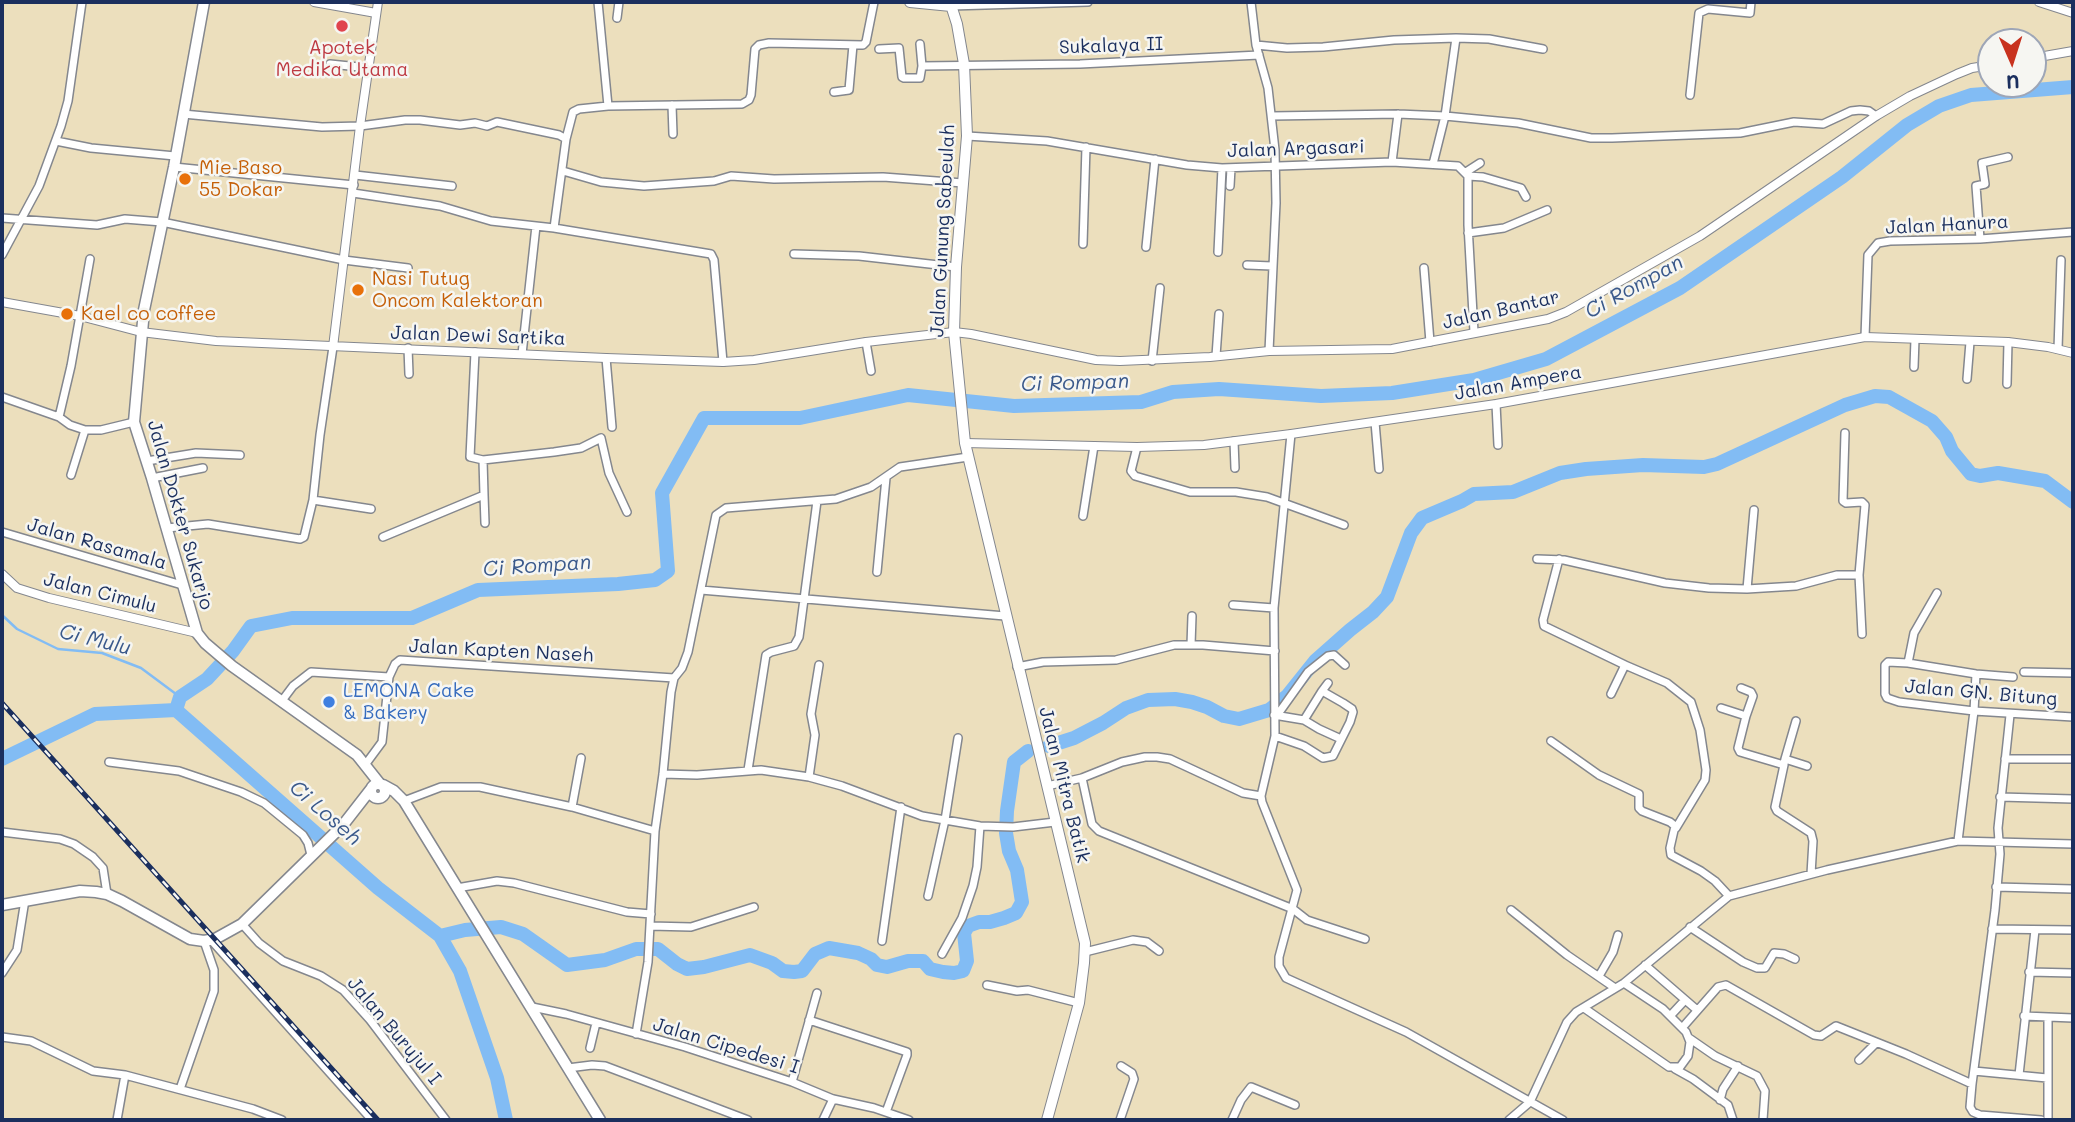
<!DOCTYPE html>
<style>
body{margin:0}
#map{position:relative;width:2075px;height:1122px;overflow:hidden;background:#ecdfbd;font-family:Mali,sans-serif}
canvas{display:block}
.frame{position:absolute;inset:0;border:4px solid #1b2f5e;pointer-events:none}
.north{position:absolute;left:1977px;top:28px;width:70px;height:70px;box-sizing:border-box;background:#f6f6f2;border:2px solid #9ea6b7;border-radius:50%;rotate:177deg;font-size:19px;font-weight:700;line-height:28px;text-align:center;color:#1b2f5e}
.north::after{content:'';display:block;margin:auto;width:24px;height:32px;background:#c8321e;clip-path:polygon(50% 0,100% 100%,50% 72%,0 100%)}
</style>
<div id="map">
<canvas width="2075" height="1122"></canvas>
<div class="frame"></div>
<div class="north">U</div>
</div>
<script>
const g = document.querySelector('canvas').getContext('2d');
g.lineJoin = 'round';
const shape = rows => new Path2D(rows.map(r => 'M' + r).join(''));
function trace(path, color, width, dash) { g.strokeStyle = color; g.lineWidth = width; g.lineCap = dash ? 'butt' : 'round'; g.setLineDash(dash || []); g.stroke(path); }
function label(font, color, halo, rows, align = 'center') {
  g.font = font + ' Mali,sans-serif'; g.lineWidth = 5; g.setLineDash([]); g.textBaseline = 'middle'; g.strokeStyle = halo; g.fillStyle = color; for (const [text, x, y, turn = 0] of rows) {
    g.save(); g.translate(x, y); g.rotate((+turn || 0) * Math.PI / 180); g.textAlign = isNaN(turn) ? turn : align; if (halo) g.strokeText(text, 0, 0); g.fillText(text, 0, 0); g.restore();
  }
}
const stream = shape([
 [2,615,17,629,58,649,102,653,141,668,180,697]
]);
const river = shape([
 [176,710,180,697,207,679,233,651,251,626,292,618,412,618,478,590,618,584,655,580,668,571,662,493,704,418,800,418,908,395,1014,406,1141,402,1173,392,1219,389,1321,396,1392,393,1474,380,1546,359,1680,288,1842,177,1907,125,1939,106,1971,95,2073,87],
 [1049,746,1074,738,1103,723,1126,708,1148,700,1175,699,1192,702,1207,707,1224,716,1239,719,1269,710,1287,696,1315,661,1350,630,1373,612,1387,597,1411,533,1422,518,1462,501,1474,494,1513,492,1560,473,1586,469,1643,465,1704,467,1717,464,1845,405,1875,396,1889,397,1932,421,1946,437,1952,451,1971,474,1980,476,1998,473,2045,481,2073,502],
 [2,759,95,714,176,710,378,888,440,936,460,971,497,1078,506,1120],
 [440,936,465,930,501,927,523,934,567,965,605,960,636,949,658,949,677,964,687,969,704,967,750,955,772,963,783,971,794,972,802,971,815,954,829,948,858,953,871,959,877,965,887,967,908,961,923,961,930,969,943,972,954,973,963,971,967,961,964,933,968,926,979,922,990,922,1004,918,1016,913,1022,902,1017,870,1009,851,1006,833,1007,811,1014,762,1028,751]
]);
const minor = shape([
 [598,2,608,106],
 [1251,2,1256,45,1268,88,1275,150,1276,203,1269,351],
 [951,6,1088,2],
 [617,18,619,2],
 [1456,38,1489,39,1543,49],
 [920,44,922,66],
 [1256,45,1287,48,1323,47,1394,40,1456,38,1445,116,1433,164],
 [879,49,899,48,902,77,904,78,920,78,922,66,1080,64,1259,55],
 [330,64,369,68],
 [834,92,849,90,853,45],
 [1690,95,1699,13,1708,9,1750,13,1751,2],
 [672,105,673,134],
 [183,114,322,127,360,126,405,120,420,120,460,125,475,123,487,126,497,122,559,135,566,139],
 [1272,116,1398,114,1445,116,1518,123,1591,138,1612,138,1740,133,1794,122,1823,124,1851,111,1860,110,1869,111,1876,116],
 [967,136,1047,141,1187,165,1222,168,1392,162,1458,166,1468,176,1468,225,1474,332],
 [56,141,91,148,175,156],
 [1392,162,1398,114],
 [174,167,354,185],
 [563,171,601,182,644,186,714,181,731,176,774,179,883,177,963,183],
 [1466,172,1480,163],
 [355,175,452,186],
 [1468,176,1483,177,1521,188,1526,197],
 [1230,186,1231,168],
 [353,193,440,206,491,221,536,226],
 [2,218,97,225,125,219,162,222,344,260,408,268],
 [1468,233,1504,228,1547,210],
 [1980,239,1976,186,1985,184,1982,163,2008,157],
 [1083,244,1086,147],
 [1146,247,1155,159],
 [1218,252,1222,168],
 [794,254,859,256,956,267],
 [2,255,39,186,61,126,68,101,82,2],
 [1247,265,1272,266],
 [1424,268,1430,342],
 [1865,337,1868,255,1878,243,1890,241,1980,239,2073,232],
 [866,342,871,371],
 [408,348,409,374],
 [2058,349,2061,260],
 [475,352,470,457,483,460,554,452,581,448,601,438,609,473,627,512],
 [522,354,536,226,554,228],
 [1216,356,1219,314],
 [606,358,612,427],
 [1152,361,1160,288],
 [723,362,714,260,711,254,554,228,566,139,573,112,579,109,608,106,742,104,749,100,751,95,755,49,759,45,769,43,863,45,866,42,874,2],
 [1914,367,1915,339],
 [1967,379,1970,342],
 [2007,384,2008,342],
 [2,397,59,417,70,425,85,430,101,430,134,422],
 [1496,404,1498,445],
 [59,417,71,366,90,259],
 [1375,422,1379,469],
 [1845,433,1843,501,1846,503,1862,502,1865,505,1859,575,1862,634],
 [1291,434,1274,608,1275,736,1261,796,1262,802,1297,890,1279,957,1279,966,1286,978,1406,1032,1563,1120],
 [1234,441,1235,468],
 [1137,447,1131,471,1135,476,1190,492,1236,492,1267,497,1344,525],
 [483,460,484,495],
 [147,461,196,453,240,455],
 [71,475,85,430],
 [152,478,203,468],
 [313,500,371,509],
 [1083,516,1094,446],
 [167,528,208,524,300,539,304,537,313,500,320,435,333,347],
 [2,532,182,585],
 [383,537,484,495,485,523],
 [1537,559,1564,560,1665,583,1709,588,1747,589,1796,586,1837,575,1859,575],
 [1559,559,1543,620,1544,626,1625,665,1667,683,1691,702,1700,730,1706,770,1705,780,1676,828],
 [877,572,886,478],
 [1747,589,1754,510],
 [701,590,1005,616],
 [1937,593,1914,633,1908,663,1888,662,1885,665,1885,694,1887,698,1899,702,1974,711,2073,717],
 [1233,605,1274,608],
 [1191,645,1192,616],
 [1908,663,1976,674,2013,677],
 [1017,667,1043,662,1116,660,1174,645,1203,645,1275,651],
 [2024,672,2073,673],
 [1741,688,1751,692,1753,696,1746,716],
 [1611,694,1625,665],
 [281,702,293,686,311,672,389,677],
 [1721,708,1746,716,1738,748,1740,752,1784,765,1775,807,1777,811,1811,833,1813,841,1811,874],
 [1278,714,1308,672,1328,656,1334,655,1345,665],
 [1274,715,1304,720,1319,729,1341,739],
 [2010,715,1998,828,2000,854,1995,910,1972,1084,1970,1107,1973,1112,1980,1115,2041,1120],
 [1304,720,1322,691],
 [1275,736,1304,746,1323,758,1333,756,1350,722,1353,712,1352,709,1343,703,1322,691,1328,683],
 [1551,741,1599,775,1639,794,1639,808,1642,811,1670,822,1675,826,1670,848,1671,855,1701,871,1715,881,1729,896],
 [1785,759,1796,721],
 [2005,759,2073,759],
 [109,762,179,771,241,792,264,803,303,835,308,843,311,855],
 [1784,764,1785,759,1807,766],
 [365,765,382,742,389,677,395,664,400,660,674,678],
 [748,770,766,655,771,652,794,646,799,637,817,501],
 [663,774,697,775,761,770,809,777,842,786,922,816,945,820,980,826,1013,827,1055,822],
 [809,777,815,735,811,714,819,665],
 [1082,778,1092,824,1099,831,1293,909,1307,920,1365,939],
 [1047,786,1082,778,1122,762,1145,757,1157,757,1170,759,1243,793,1261,796],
 [2000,797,2073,799],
 [404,801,441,787,480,787,572,807,655,831],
 [572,807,581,758],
 [2,832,60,839,74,844,93,857,103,868,107,894],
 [1958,841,1974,711,1976,674],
 [1996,887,2073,889],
 [457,888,497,881,514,883,627,912,651,914],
 [928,896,945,820,958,738],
 [1511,910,1567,955,1615,988],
 [242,924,259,943,283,961,321,976,343,990,370,1020,446,1120],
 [650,926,691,927,754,907],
 [1690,927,1743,962,1757,968,1765,968,1774,953,1784,954,1795,959],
 [1992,929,2073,930],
 [211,940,372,1120],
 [882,941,901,807],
 [1085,952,1133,940,1147,942,1159,951],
 [942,954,962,918,973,886,977,867,980,826],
 [1645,965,1697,1010],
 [2029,972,2073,973],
 [2,973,17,950,25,900],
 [1599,976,1613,952,1618,935],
 [987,985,1017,991,1028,990,1079,1003],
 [532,1007,566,1014,685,1047,792,1082,833,1099,874,1108,909,1120],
 [1584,1008,1669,1067,1680,1067,1688,1056,1690,1042,1686,1032,1663,1009,1624,983],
 [1671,1015,1685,1000],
 [2024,1016,2073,1018],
 [809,1020,907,1052,907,1055,886,1112],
 [1682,1028,1718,987,1726,985,1814,1035,1821,1036,1836,1026,1906,1054,1972,1084],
 [636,1034,648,962,655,831,663,774,671,692,674,678,682,668,688,652,716,515,726,508,836,499,871,487,900,467,968,457],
 [2,1037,31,1041,93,1071,125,1075,253,1109,282,1120],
 [1689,1038,1715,1056,1757,1076,1765,1091,1763,1120],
 [590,1048,596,1023],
 [1859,1060,1876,1043],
 [568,1068,592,1065,605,1066,748,1120],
 [1675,1069,1693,1079,1728,1105,1733,1120],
 [1974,1071,2047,1078],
 [2019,1075,2035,930],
 [792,1082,817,993],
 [180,1089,214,991,214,970,204,941],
 [1720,1100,1723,1089,1738,1066],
 [117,1120,125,1075],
 [823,1120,833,1099],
 [1120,1120,1134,1079,1132,1073,1121,1066],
 [1232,1120,1241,1100,1251,1087,1295,1105],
 [1509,1120,1530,1102,1567,1022,1576,1012,1624,983,1729,896,1827,870,1958,841,2073,844],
 [2048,1120,2048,1018]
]);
const tertiary = shape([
 [314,2,376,13],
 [2039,2,2073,13],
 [2033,58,2073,51],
 [2,302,80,316,141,332,216,341,606,358,723,362,754,360,866,342,954,332,971,334,1096,360,1120,361,1210,357,1269,351,1392,349,1548,319,1566,312,1700,236,1876,116,1910,96,1957,74,1972,68,1991,65],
 [333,347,360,126,378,2],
 [965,443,1137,447,1204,445,1291,434,1496,404,1865,337,2008,342,2048,347,2073,353],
 [2,574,17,588,49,598,197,633]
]);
const secondary = shape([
 [910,2,951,6],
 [950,2,957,24,964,64,967,136,956,267,954,332,965,443,1085,943,1084,963,1079,1003,1047,1120]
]);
const primary = shape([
 [204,2,174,167,144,310,134,422,152,478,197,633,205,643,232,666,357,755,380,784]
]);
const trunk = shape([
 '371 791a7 7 0 1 1 14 0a7 7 0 1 1-14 0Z',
 [383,785,394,791,404,801,600,1120],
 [2,905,80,891,96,892,107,894,122,901,190,939,204,941,215,939,242,924,343,825,371,789]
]);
const rail = shape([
 [2,703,378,1120]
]);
const markers = [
 [342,26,7,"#e0444e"],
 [185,179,7,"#e8710a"],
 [358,290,7,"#e8710a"],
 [67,314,7,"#e8710a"],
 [329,702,7,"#3f7fe0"]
];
const streetNames = [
 ["Sukalaya II",1111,46,-2],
 ["Jalan Argasari",1296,149,-2],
 ["Jalan Hanura",1947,225,-3],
 ["Jalan Gunung Sabeulah",943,231,-87],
 ["Jalan Bantar",1501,310,-13],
 ["Jalan Dewi Sartika",478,336,2],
 ["Jalan Ampera",1518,383,-10],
 ["Jalan Dokter Sukarjo",180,515,74],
 ["Jalan Rasamala",97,544,16],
 ["Jalan Cimulu",100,593,14],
 ["Jalan Kapten Naseh",501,651,3],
 ["Jalan GN. Bitung",1981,693,5],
 ["Jalan Mitra Batik",1064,785,76],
 ["Jalan Burujul I",394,1031,50],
 ["Jalan Cipedesi I",726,1046,17]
];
const healthNames = [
 ["Apotek",342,48],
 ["Medika Utama",342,70]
];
const foodNames = [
 ["Mie Baso",199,168],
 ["55 Dokar",199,190],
 ["Nasi Tutug",372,279],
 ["Oncom Kalektoran",372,301],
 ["Kael co coffee",81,314]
];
const shopNames = [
 ["LEMONA Cake",343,691],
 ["& Bakery",343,713]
];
const waterNames = [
 ["Ci Rompan",1634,287,-29],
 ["Ci Rompan",1075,383,-2],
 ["Ci Rompan",537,566,-4],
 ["Ci Mulu",95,640,14],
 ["Ci Loseh",325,813,41]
];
trace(stream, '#82bcf4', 2.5);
trace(river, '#82bcf4', 14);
trace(minor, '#84878e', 10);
trace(tertiary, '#84878e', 10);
trace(secondary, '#84878e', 12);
trace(primary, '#84878e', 13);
trace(trunk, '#84878e', 13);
trace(minor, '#fff', 7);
trace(tertiary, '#fff', 8);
trace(secondary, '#fff', 10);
trace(primary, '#fff', 10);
trace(trunk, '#fff', 10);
trace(rail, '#1b2f5e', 5);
trace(rail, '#f6f6f2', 2.5, [8]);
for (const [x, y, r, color] of markers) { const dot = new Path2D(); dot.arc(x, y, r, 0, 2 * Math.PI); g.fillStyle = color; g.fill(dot); trace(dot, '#f6f6f2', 2.5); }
label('19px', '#1b2f5e', '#f6f6f2', streetNames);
label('19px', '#be3a42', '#f6f6f2', healthNames);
label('19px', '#c56008', '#f6f6f2', foodNames, 'left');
label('19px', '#366cbe', '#f6f6f2', shopNames, 'left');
label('italic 21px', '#3a598b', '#f6f6f2', waterNames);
</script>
